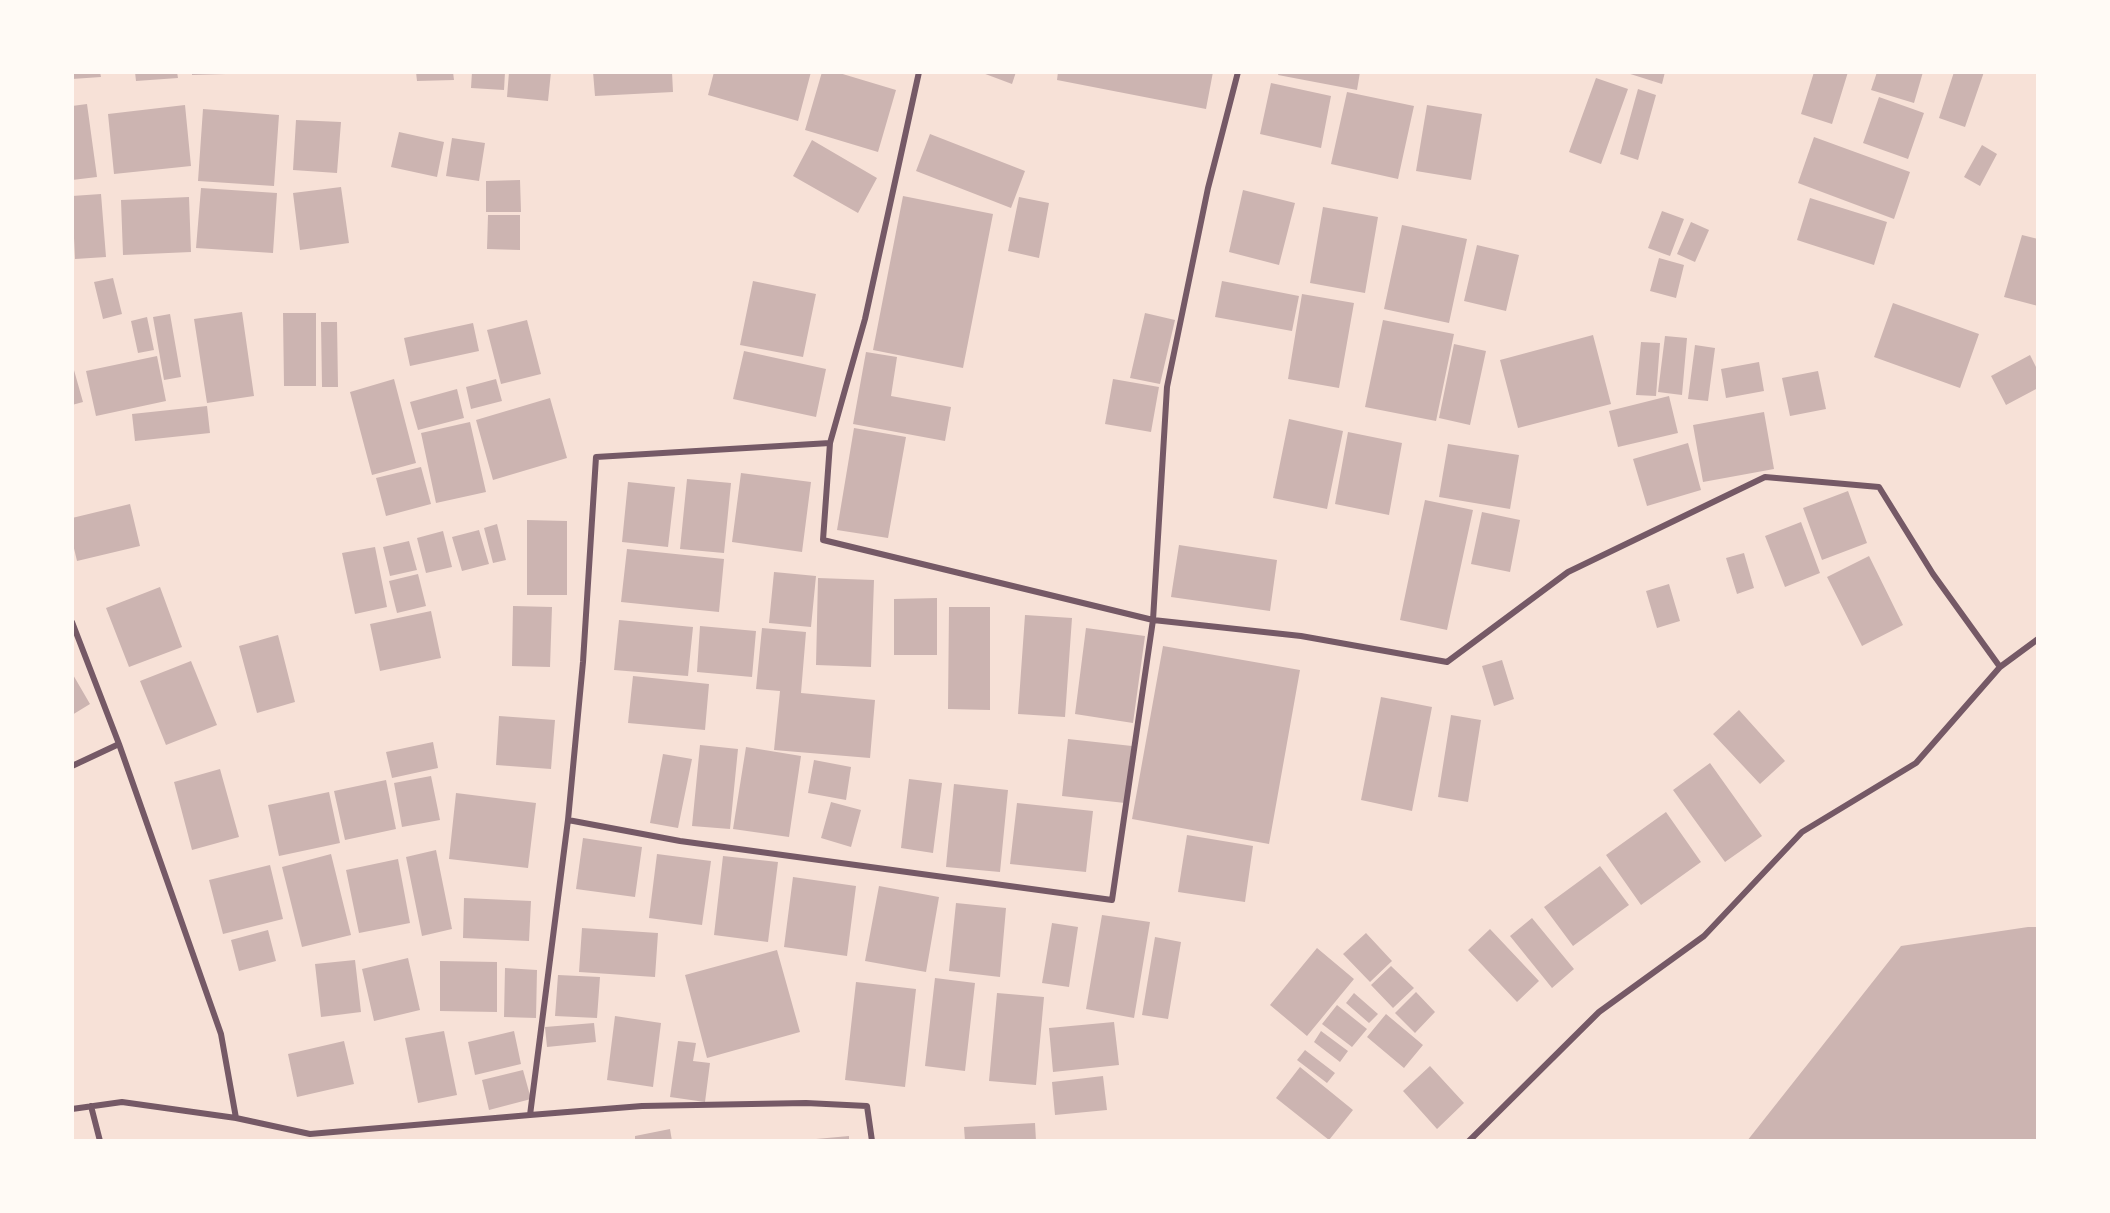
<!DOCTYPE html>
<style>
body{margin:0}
#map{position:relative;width:2110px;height:1213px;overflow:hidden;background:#f7e1d7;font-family:Roboto,sans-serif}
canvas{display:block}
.frame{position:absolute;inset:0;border:74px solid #fffaf5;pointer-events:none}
</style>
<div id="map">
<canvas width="2110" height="1213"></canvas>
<div class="frame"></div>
</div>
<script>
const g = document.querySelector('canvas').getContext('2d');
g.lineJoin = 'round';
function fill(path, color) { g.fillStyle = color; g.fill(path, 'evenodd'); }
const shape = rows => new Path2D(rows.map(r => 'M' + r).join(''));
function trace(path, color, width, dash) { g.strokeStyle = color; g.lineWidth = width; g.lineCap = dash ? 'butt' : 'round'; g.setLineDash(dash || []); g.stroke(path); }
const building = shape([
 [72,72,100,72,101,77,72,79],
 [135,72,177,72,178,78,136,81],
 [192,72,226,72,226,74,192,75],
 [416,72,453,72,454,80,417,81],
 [472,72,505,72,504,90,471,88],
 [509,72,551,72,548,101,507,97],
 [593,72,672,72,673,92,595,96],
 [714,72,811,72,798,121,708,95],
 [822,72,836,72,896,90,878,152,805,130],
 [980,72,1016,72,1012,84],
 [1058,72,1213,72,1206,109,1057,80],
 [1279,72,1360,72,1357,90,1278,75],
 [1624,72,1665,72,1662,84],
 [1814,72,1848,72,1832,124,1801,114],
 [1877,72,1923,72,1914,103,1871,90],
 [1954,72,1984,72,1965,127,1939,118],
 [1596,78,1628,89,1601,164,1569,152],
 [1271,83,1331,96,1321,148,1260,134],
 [1638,89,1656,95,1638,160,1620,154],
 [1347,92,1414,106,1398,179,1331,164],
 [1879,97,1924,113,1908,159,1863,143],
 [87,104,97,177,72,180,72,106],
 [185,105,191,166,114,174,108,114],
 [1427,105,1482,114,1471,180,1416,171],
 [203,109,279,115,274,186,198,181],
 [296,120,341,122,337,173,293,170],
 [399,132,444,142,437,177,391,167],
 [930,134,1025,171,1011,208,916,171],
 [1814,137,1910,172,1894,219,1798,183],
 [452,138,485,143,479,181,446,176],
 [812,140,877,178,858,213,793,176],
 [1982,145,1997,154,1980,186,1964,177],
 [520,180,521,212,486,212,486,181],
 [341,187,349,243,300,250,293,193],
 [201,188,277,193,273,253,196,248],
 [1243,190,1295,203,1279,265,1229,252],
 [101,194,106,257,75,259,72,196],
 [903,196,993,214,963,368,873,350],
 [189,197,191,252,123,255,121,200],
 [1019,197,1049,203,1039,258,1008,251],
 [1810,198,1887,222,1874,265,1797,240],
 [1323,207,1378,217,1365,293,1310,283],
 [1662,211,1684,219,1670,256,1648,248],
 [488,215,520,215,520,250,487,249],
 [1691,222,1709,230,1695,262,1677,254],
 [1402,225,1467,239,1449,323,1384,309],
 [2022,235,2038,239,2038,306,2004,297],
 [1477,245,1519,255,1506,311,1464,301],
 [1659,258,1684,265,1676,298,1650,291],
 [113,278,122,314,103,319,94,282],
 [753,281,816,294,803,357,740,345],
 [1222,281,1299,296,1292,331,1215,317],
 [1302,294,1354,303,1339,388,1288,379],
 [1893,303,1979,334,1960,388,1874,357],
 [242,312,254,396,207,403,194,319],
 [283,313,316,313,316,386,284,386],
 [1145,313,1175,320,1160,384,1130,378],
 [170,314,181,377,164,380,153,317],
 [147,317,154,350,138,353,131,321],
 [527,320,541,374,501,384,487,330],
 [1383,320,1454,334,1436,421,1365,407],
 [321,322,337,322,338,387,322,387],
 [473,323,479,351,410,366,404,338],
 [1593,335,1611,404,1518,428,1500,360],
 [1665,336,1687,338,1682,395,1658,392],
 [1641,342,1660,343,1656,396,1636,395],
 [1454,344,1486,351,1470,425,1439,418],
 [1695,345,1715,348,1708,401,1688,399],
 [744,351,826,369,816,417,733,399],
 [866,352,897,357,891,396,951,407,945,441,853,424],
 [2030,355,2038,371,2038,388,2006,405,1991,376],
 [157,356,166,401,96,416,86,371],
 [1759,362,1764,391,1726,398,1721,369],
 [72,363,83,402,72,405],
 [1818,371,1826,409,1790,416,1782,378],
 [394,379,416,463,372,475,350,392],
 [496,379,502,401,471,409,466,387],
 [1113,379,1159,387,1151,432,1105,424],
 [457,389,464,418,418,430,410,402],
 [1669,396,1678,433,1618,447,1609,411],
 [550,398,567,458,493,480,476,420],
 [207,406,210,433,135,441,132,414],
 [1764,412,1774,469,1703,482,1693,425],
 [1289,419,1343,431,1327,509,1273,498],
 [470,422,486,492,436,503,421,433],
 [854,428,906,437,888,538,837,530],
 [1348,432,1402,443,1389,515,1335,504],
 [1688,443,1701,490,1647,506,1633,459],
 [1448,444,1519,455,1510,509,1439,497],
 [421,467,431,504,386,516,376,478],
 [741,473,811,482,802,552,732,542],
 [687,479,731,483,724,553,680,549],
 [628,482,675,487,668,547,622,542],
 [1848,491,1867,543,1822,560,1803,508],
 [1425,500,1473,510,1447,630,1400,620],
 [130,504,140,546,77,561,72,540,72,518],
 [1482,512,1520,520,1510,572,1471,564],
 [527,520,567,521,567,595,527,595],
 [1801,522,1820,573,1785,587,1765,536],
 [497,524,506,560,493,563,484,528],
 [479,530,489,564,462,571,452,537],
 [443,531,452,567,426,573,417,538],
 [409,541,417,570,390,576,383,547],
 [1179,545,1277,560,1270,611,1171,597],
 [375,547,387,607,355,614,342,553],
 [627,549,724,559,719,612,621,602],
 [1744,553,1754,588,1737,594,1726,558],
 [1869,556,1903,625,1862,646,1827,577],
 [774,572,816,576,811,627,769,623],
 [418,574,426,606,397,613,389,581],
 [818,578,874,580,871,667,816,665],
 [1669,584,1680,621,1657,628,1646,591],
 [160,587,182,647,129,667,106,608],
 [937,598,937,655,894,655,894,599],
 [513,606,552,607,550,667,512,666],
 [949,607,990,607,990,710,948,709],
 [431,611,441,658,380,671,370,624],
 [1025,615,1072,618,1065,717,1018,714],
 [619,620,693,627,688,676,614,670],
 [700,626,756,631,752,677,697,672],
 [762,628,806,632,801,693,875,700,870,758,774,750,780,691,756,689],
 [1086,628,1145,636,1133,723,1075,714],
 [278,635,295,702,257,713,239,646],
 [1163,646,1300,670,1269,844,1132,819],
 [1502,660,1514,699,1494,706,1482,666],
 [191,661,217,725,166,745,140,681],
 [72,673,90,704,72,715],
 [633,676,709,684,705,730,628,723],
 [1381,697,1432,707,1412,811,1361,800],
 [1739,710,1785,761,1760,784,1713,734],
 [1451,715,1481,720,1468,802,1438,797],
 [499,716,555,720,551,769,496,765],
 [1068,739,1132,746,1125,803,1062,796],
 [433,742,438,768,392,778,386,752],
 [700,745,738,749,730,829,692,826],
 [746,747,801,756,789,837,733,829],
 [663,754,692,759,678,828,650,823],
 [814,760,851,767,846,800,808,793],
 [1710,763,1762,836,1725,862,1673,790],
 [220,769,239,837,192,850,174,782],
 [431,776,440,820,402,827,394,783],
 [909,779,942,783,933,853,901,848],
 [386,780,396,829,345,840,334,791],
 [954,784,1008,790,1000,872,946,867],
 [329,792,340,843,279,856,268,805],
 [456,793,536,803,528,868,449,859],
 [831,802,861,810,851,847,821,838],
 [1017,803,1093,811,1086,872,1010,864],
 [1666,812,1701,862,1641,905,1606,855],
 [1187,835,1253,846,1245,902,1178,892],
 [583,838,642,847,635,897,576,889],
 [436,850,452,929,422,936,406,857],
 [331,854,351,935,302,947,282,867],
 [657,854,711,861,702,925,649,918],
 [723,856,778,862,768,942,714,935],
 [398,859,410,923,359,933,346,870],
 [270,865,283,919,223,934,209,880],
 [1600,866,1629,905,1573,946,1544,907],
 [793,877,856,886,847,956,784,947],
 [879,886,939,897,926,972,865,961],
 [464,898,531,901,529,941,463,938],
 [956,903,1006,908,1000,977,949,971],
 [1102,915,1150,922,1134,1018,1086,1009],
 [1532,918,1574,969,1552,988,1510,936],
 [1052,923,1078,927,1069,987,1042,983],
 [2028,927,2038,927,2038,1141,1747,1141,1901,946],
 [582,928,658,933,655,977,579,972],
 [1490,929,1539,981,1517,1002,1468,950],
 [268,930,276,961,239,971,231,940],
 [1366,933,1392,961,1370,982,1343,954],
 [1155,937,1181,942,1168,1019,1142,1015],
 [1317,948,1354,979,1307,1036,1270,1005],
 [777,950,800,1032,707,1058,685,975],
 [408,958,420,1010,374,1021,362,969],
 [355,960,361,1012,321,1017,315,964],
 [440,961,497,962,497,1012,440,1011],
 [1391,966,1414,988,1393,1008,1371,985],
 [505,968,537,970,536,1018,504,1017],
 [558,975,600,977,597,1018,555,1016],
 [935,978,975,983,965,1071,925,1066],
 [856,982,916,989,905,1087,845,1080],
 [1416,992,1435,1012,1415,1033,1395,1013],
 [997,993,1044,997,1036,1085,989,1081],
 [1354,993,1378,1014,1369,1023,1346,1003],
 [1337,1005,1367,1029,1352,1047,1322,1024],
 [1386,1014,1423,1045,1404,1068,1367,1037],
 [615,1016,661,1023,653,1087,607,1080],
 [1114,1022,1119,1065,1053,1072,1049,1028],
 [594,1023,596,1042,547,1047,545,1027],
 [444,1031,457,1095,418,1103,405,1038],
 [514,1031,521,1064,475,1075,468,1042],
 [1321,1031,1348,1051,1340,1062,1314,1042],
 [344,1041,354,1084,297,1097,288,1054],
 [678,1041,696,1043,693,1061,710,1063,705,1102,670,1097],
 [1305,1050,1335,1073,1327,1083,1297,1060],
 [1430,1066,1464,1103,1437,1129,1403,1091],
 [1300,1067,1353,1110,1329,1140,1276,1098],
 [523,1070,531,1099,489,1110,482,1080],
 [1103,1076,1107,1110,1055,1115,1052,1082],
 [1035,1123,1036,1141,965,1141,964,1127],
 [670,1129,672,1141,635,1141,635,1136],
 [849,1136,849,1141,816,1141,816,1139]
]);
const minor = shape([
 [919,72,865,319,830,443,823,540,1153,620,1167,387,1208,188,1238,72],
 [72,622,119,744],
 [72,766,119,744,221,1034,236,1118],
 [568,820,583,662,596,457,830,443],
 [91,1106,100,1141],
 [72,1109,122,1102,236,1118,310,1134,530,1115,568,820,680,841,1112,900,1153,620,1301,636,1447,662,1568,572,1765,477,1879,487,1933,574,2000,667],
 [530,1115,642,1106,806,1103,867,1106,872,1141],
 [1469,1141,1599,1012,1704,936,1802,832,1916,763,2000,667,2038,639]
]);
fill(building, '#ccb4b1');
trace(minor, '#755966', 6);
</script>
